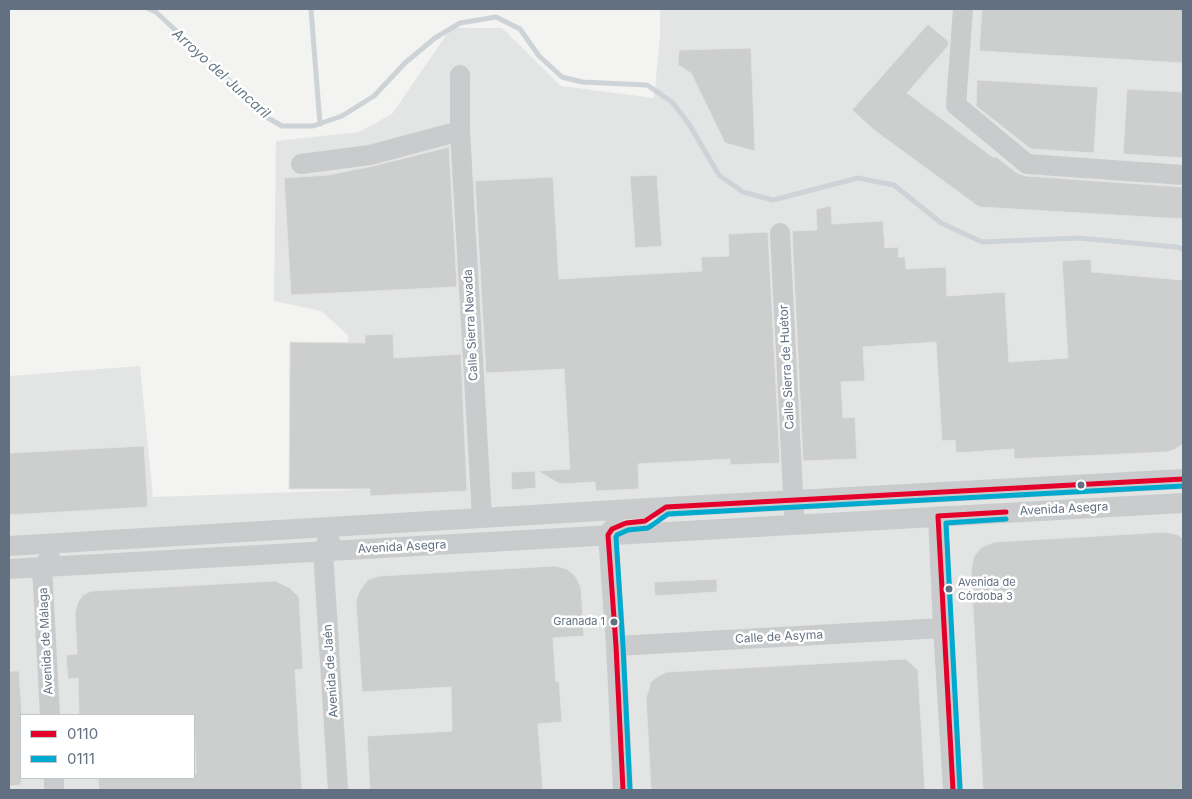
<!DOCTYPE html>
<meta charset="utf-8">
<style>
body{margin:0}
#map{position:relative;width:1192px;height:799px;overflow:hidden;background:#f3f3f1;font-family:Inter,sans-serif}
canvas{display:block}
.frame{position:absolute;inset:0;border:10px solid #637081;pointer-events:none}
.legend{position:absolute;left:20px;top:714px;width:175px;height:65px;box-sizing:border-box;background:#fff;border:1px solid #c1c6cd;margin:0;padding:6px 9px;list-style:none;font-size:15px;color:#637081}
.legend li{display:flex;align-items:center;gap:10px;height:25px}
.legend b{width:25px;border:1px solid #c1c6cd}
</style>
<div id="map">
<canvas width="1192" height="799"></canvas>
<div class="frame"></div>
<ul class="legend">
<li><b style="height:6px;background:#e4002b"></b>0110</li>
<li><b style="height:6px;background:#00a9ce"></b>0111</li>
</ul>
</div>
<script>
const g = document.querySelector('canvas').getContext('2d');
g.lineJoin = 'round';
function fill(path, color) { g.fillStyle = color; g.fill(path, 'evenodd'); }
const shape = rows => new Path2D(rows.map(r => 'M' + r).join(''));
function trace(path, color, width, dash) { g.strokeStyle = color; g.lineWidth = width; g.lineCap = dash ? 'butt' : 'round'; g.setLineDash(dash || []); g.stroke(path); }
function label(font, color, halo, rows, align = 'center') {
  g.font = font + ' Inter,sans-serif'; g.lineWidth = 5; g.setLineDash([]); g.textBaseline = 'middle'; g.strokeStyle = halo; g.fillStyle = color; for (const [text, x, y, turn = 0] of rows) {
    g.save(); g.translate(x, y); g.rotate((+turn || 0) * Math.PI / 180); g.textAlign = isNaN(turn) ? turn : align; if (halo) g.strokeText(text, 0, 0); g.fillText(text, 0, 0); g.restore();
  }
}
const built = shape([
 [660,9,1183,9,1183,790,9,790,9,376,140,366,153,497,354,490,348,335,321,311,274,301,276,141,359,132,392,114,451,28,502,28,561,86,654,98,660,37],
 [21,715,194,715,194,778,21,778]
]);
const stream = shape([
 [149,9,156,12,237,88,263,115,282,126,313,126,342,116,374,96,405,63,435,38,460,23,496,17,520,29,539,56,562,77,582,82,647,85,672,102,689,124,719,175,743,192,773,200,858,178,894,185,941,223,982,242,1079,238,1176,247,1183,249],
 [311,9,320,124]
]);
const building = shape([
 [982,9,1183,9,1183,63,979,51,982,9],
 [928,24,949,42,948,46,907,93,994,158,995,156,1017,173,1026,176,1183,187,1183,219,979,207,874,130,852,110,928,24],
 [751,48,755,151,725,143,691,73,678,65,679,50,751,48],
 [977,80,1098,87,1094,153,1031,149,976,106,977,80],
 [1127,89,1183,92,1183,158,1123,154,1127,89],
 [449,147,457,287,291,295,284,178,328,175,373,166,449,147],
 [657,175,662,246,635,248,630,176,657,175],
 [553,177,559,279,702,271,701,257,729,256,728,234,768,232,780,463,730,465,730,459,638,464,639,489,596,491,595,482,560,484,538,471,570,469,564,369,486,373,475,181,553,177],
 [831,206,832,224,883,221,885,248,899,247,898,257,905,257,906,269,946,267,947,296,1005,292,1009,362,1068,358,1062,261,1091,259,1092,272,1183,280,1183,444,1174,450,1167,452,1014,459,1014,449,956,453,955,440,942,441,936,342,863,347,865,381,841,382,843,418,855,417,857,459,803,461,792,231,817,230,816,209,831,206],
 [393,334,394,358,461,354,467,491,370,496,370,489,289,489,290,342,365,343,365,335,393,334],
 [144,446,148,507,9,515,9,453,144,446],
 [535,471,536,488,512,490,511,472,535,471],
 [1166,532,1179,535,1183,539,1183,789,1154,790,983,790,971,571,974,556,982,547,994,542,1166,532],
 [555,566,567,569,576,577,581,588,584,636,553,638,556,682,559,681,562,722,538,724,543,790,370,790,367,736,452,731,451,687,362,692,356,601,360,590,368,580,379,576,555,566],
 [717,579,717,592,655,596,654,582,717,579],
 [275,581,290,588,299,597,303,669,295,670,302,790,99,790,98,778,194,778,194,774,196,774,194,715,79,715,78,678,68,679,66,655,77,654,75,613,78,602,83,595,91,591,275,581],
 [906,659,918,670,925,790,651,790,646,698,651,682,658,676,667,672,906,659],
 [9,671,19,671,22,715,21,785,9,786,9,671]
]);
const minor = shape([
 [963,9,956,105,1027,164,1183,175],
 [460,75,460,131,482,518],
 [301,164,370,155,460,131],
 [780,233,794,513],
 [938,516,943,628,953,790],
 [616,527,612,529,608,535,616,646,623,790],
 [330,541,327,542,323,551,338,790],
 [9,546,666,507,1183,479],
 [50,558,42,567,50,715],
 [9,569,1183,503],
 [616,646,943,628],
 [54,778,54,790]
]);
const bus1 = shape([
 [623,790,616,646,608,535,612,529,626,523,645,521,666,507,1183,479],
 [953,790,938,516,1006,512]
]);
const bus2 = shape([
 [630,790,623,646,616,537,617,535,628,530,648,528,668,514,1183,486],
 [960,790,946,523,1006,519]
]);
const markers = [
 [1081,485,4.5,"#637081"],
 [949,589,4.5,"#637081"],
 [614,622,4.5,"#637081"]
];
const busNames = [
 ["Avenida de",958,583],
 ["Córdoba 3",958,597],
 ["Granada 1",605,622,"right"]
];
const streetNames = [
 ["Calle Sierra Nevada",471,325,-93],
 ["Calle Sierra de Huétor",787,367,-93],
 ["Avenida Asegra",1064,509,-3],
 ["Avenida Asegra",402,547,-3],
 ["Calle de Asyma",779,637,-3],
 ["Avenida de Málaga",46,641,-93],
 ["Avenida de Jaén",331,671,-94]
];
const waterNames = [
 ["Arroyo del Juncaril",221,74,42]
];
fill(built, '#e3e5e4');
trace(stream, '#cdd3d7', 5);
fill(building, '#cdcece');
trace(building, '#e2e2e1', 1);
trace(minor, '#cacbcc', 20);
trace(bus1, '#e4002b', 5);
trace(bus2, '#00a9ce', 5);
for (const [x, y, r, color] of markers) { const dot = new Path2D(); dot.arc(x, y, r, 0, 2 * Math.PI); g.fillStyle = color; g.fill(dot); trace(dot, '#fff', 2); }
label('11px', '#637081', '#fff', busNames, 'left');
label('12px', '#637081', '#fff', streetNames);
label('italic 14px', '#647885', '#fff', waterNames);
</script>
